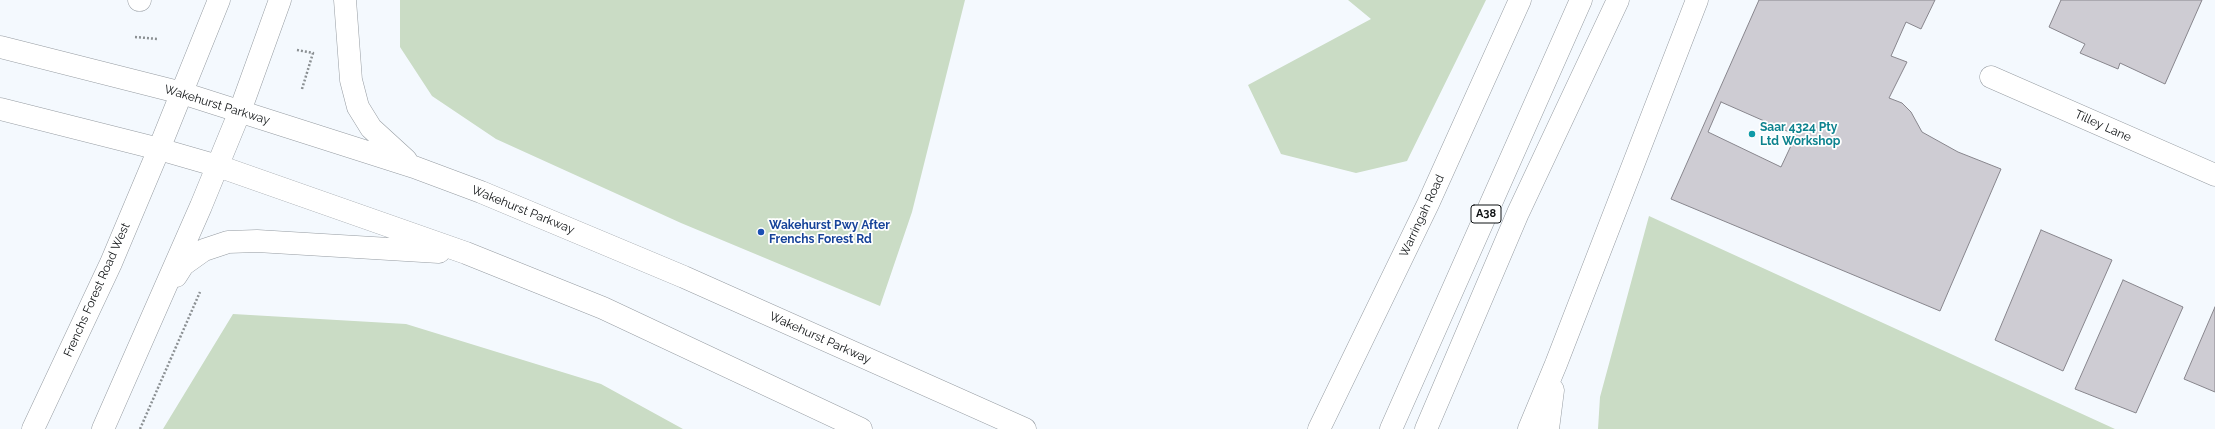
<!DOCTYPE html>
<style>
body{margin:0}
canvas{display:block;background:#f4f9fe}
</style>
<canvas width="2215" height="429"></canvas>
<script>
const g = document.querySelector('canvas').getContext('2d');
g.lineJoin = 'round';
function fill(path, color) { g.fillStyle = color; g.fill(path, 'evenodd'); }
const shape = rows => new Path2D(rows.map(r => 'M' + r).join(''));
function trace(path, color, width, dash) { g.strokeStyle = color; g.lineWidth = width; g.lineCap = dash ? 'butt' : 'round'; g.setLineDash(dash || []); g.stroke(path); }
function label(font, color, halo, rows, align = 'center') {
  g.font = font + ' Raleway,sans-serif'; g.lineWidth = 3.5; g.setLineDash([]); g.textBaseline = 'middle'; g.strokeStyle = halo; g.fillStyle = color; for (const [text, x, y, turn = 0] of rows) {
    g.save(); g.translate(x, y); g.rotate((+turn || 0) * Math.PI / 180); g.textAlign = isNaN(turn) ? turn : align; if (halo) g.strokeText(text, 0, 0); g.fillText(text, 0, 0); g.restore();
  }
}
const green = shape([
 [400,0,965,0,912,212,880,306,681,223,496,139,432,96,400,47],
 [1348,0,1486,0,1407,161,1356,173,1281,154,1248,85,1371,19],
 [1649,216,2115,429,1598,429,1600,397],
 [233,314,406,324,601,384,683,429,163,429]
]);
const building = shape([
 [1759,0,1935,0,1921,29,1906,22,1891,56,1907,62,1889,98,1902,103,1911,112,1922,132,1958,152,2001,169,1940,311,1671,199,1759,0],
 [2061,0,2202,0,2165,84,2120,63,2118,69,2080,53,2085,44,2049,27,2061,0],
 [1721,102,1796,135,1781,167,1708,132,1721,102],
 [2041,230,2112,260,2063,371,1995,340,2041,230],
 [2123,280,2183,307,2136,413,2075,389,2123,280],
 [2215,307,2215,392,2184,379,2215,307]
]);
const path = shape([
 [135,37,158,39],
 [297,50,313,53,302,89],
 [140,429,200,292]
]);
const minor = shape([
 [1991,77,2215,175]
]);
const major = shape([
 [139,0,140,0],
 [345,0,351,80,358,107,371,128,406,160],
 [0,47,182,93,414,167,481,192,684,277,1025,429],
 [0,109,159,149,218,166,466,253,603,308,861,429],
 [176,276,183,265,204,250,228,242,257,241,439,252],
 [33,429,111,263,159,149,219,0],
 [103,429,201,206,240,111,280,0],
 [1319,429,1428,204,1520,0],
 [1529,429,1556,364,1697,0],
 [1548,429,1553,390]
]);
const highway = shape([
 [1391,429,1581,0],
 [1426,429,1518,213,1618,0]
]);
const markers = [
 [1752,134,4,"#0f9aa8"],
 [761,232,4,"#1a4fb4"]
];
const shields = [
 [1486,214,30]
];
const shieldNames = [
 ["A38",1486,214]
];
const streetNames = [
 ["Wakehurst Parkway",217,105,17],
 ["Tilley Lane",2103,126,24],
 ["Wakehurst Parkway",523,210,22],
 ["Warringah Road",1422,216,-65],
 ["Frenchs Forest Road West",97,290,-66],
 ["Wakehurst Parkway",820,338,24]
];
const cultureNames = [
 ["Saar 4324 Pty",1760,127],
 ["Ltd Workshop",1760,141]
];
const transitNames = [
 ["Wakehurst Pwy After",769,225],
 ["Frenchs Forest Rd",769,239]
];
fill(green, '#cadcc5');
fill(building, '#ceccd3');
trace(building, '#88868d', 1);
trace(minor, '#969ca2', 23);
trace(major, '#969ca2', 23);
trace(highway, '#969ca2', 23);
trace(path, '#8b9093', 2.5, [2, 2]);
trace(minor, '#fff', 22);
trace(major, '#fff', 22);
trace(highway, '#fff', 22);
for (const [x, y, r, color] of markers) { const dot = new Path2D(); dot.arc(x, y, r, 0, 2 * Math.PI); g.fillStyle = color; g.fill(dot); trace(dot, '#fff', 1.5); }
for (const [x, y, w] of shields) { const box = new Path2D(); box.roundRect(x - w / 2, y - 9, w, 18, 3); g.fillStyle = '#fff'; g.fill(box); trace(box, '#0f1214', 1); }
label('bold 11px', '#0f1214', null, shieldNames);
label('12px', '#0f1214', '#fff', streetNames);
label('bold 12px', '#0d838f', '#fff', cultureNames, 'left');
label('bold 12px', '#164399', '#fff', transitNames, 'left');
</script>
